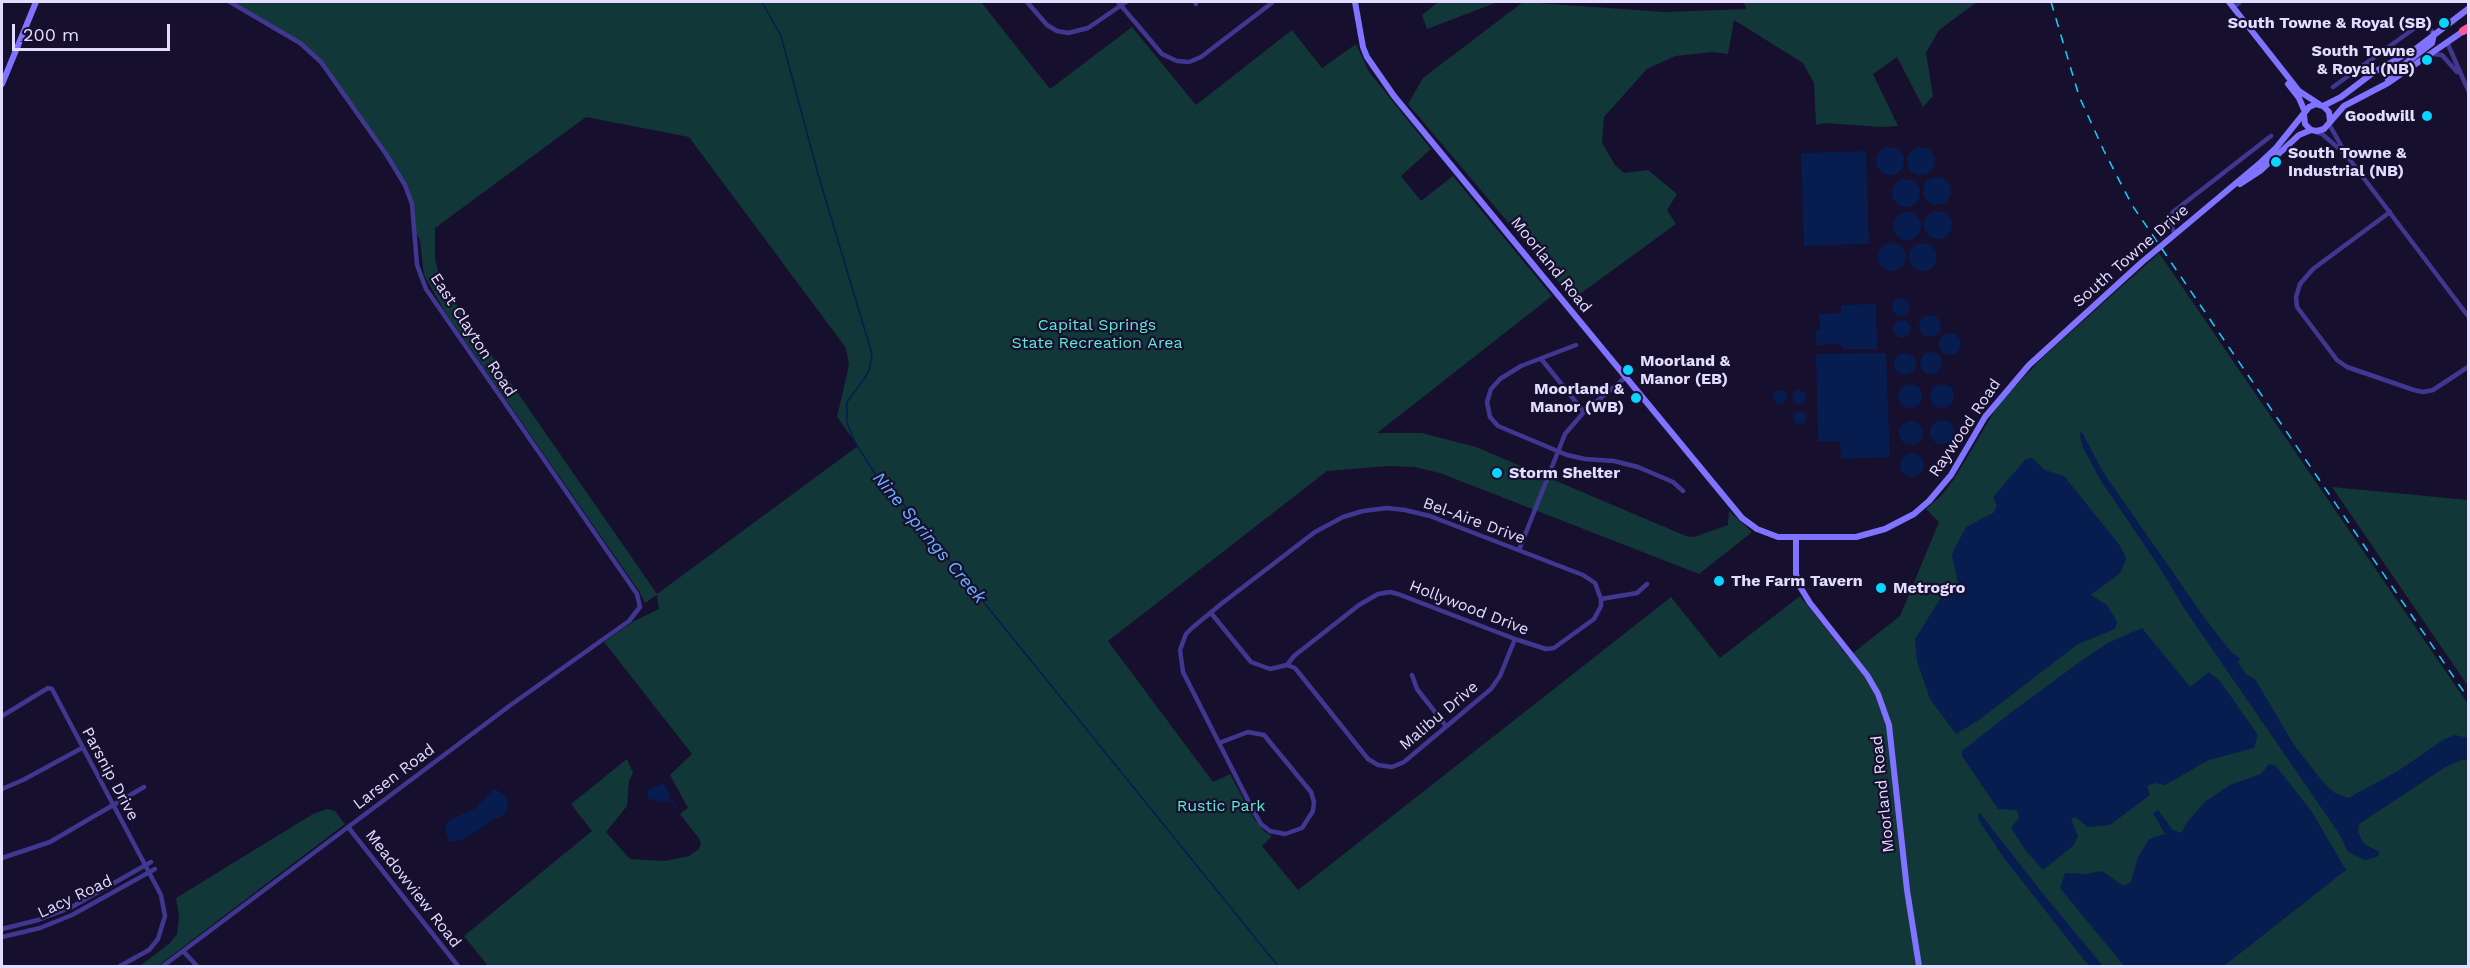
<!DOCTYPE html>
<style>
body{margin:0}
#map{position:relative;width:2470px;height:968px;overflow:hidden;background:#170f2e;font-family:"Work Sans",sans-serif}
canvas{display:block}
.frame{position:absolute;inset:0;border:3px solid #e2dcff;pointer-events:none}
.scale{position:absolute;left:12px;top:24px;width:158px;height:27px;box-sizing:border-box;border:3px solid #e2dcff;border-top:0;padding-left:8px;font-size:18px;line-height:21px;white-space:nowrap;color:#e2dcff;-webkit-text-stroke:4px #170f2e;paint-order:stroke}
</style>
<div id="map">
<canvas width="2470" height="968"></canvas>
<div class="frame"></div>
<div class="scale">200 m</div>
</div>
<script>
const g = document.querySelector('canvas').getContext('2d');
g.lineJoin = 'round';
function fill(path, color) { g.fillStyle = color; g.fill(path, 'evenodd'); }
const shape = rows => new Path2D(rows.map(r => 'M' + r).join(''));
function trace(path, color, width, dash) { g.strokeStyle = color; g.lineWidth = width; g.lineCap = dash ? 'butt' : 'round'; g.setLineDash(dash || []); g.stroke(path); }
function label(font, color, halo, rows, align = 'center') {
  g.font = font + ' "Work Sans",sans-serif'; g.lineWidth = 4.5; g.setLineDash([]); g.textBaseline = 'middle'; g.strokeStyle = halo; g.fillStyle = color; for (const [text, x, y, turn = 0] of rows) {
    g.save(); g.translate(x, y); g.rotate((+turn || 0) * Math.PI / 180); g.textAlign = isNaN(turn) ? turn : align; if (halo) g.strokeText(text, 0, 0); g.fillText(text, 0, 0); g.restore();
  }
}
const green = shape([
 [233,2,981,2,1050,89,1132,27,1196,105,1292,30,1322,68,1356,44,1369,72,1431,149,1401,176,1421,201,1453,176,1552,296,1377,433,1422,433,1476,447,1686,536,1694,537,1728,525,1729,511,1752,532,1699,574,1440,473,1414,467,1387,466,1327,471,1108,641,1213,782,1230,774,1254,819,1265,832,1272,836,1262,846,1298,890,1671,597,1720,658,1800,596,1848,657,1900,616,1939,522,1926,509,1942,495,1954,479,1998,405,2042,358,2159,253,2468,704,2468,966,488,966,464,936,592,831,571,804,627,759,633,773,629,781,627,806,606,832,630,859,665,861,689,856,699,849,701,843,698,837,680,814,688,808,670,775,692,754,604,642,634,621,659,609,657,595,645,603,639,591,445,312,424,275,420,240,415,232,414,215,404,183,332,78,310,52],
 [586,117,689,137,846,348,849,365,837,417,858,446,657,594,445,288,440,279,435,259,435,228],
 [1438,2,1498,2,1427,29,1422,15],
 [1523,2,1664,12,1747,9,1743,2,1977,2,1939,30,1926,53,1933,96,1923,107,1897,57,1873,74,1898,126,1882,127,1825,123,1816,125,1814,83,1803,63,1734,20,1728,54,1713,52,1675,56,1647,69,1604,117,1602,143,1615,165,1624,173,1648,170,1677,194,1667,210,1676,224,1573,299,1408,104,1423,78],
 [2332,487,2468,500,2468,686],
 [327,809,335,811,345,824,158,966,140,966,170,943,177,934,179,916,176,898,313,814]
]);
const water = shape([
 '1876 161a14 14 0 1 1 28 0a14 14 0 1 1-28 0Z',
 '1907 161a14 14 0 1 1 28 0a14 14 0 1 1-28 0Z',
 [1866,151,1869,244,1804,246,1801,153],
 '1923 191a14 14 0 1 1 28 0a14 14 0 1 1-28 0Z',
 '1892 193a14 14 0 1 1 28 0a14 14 0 1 1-28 0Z',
 '1924 225a14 14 0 1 1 28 0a14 14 0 1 1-28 0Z',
 '1893 226a14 14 0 1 1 28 0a14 14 0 1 1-28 0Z',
 '1909 257a14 14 0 1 1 28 0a14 14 0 1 1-28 0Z',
 '1878 257a14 14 0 1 1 28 0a14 14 0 1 1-28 0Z',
 '1892 307a9 9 0 1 1 18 0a9 9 0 1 1-18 0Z',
 [1876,304,1877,349,1843,349,1840,344,1816,345,1815,330,1820,329,1819,314,1841,313,1841,305],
 '1919 326a11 11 0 1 1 22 0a11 11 0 1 1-22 0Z',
 '1893 329a9 9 0 1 1 18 0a9 9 0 1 1-18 0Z',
 '1939 344a11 11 0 1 1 22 0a11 11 0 1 1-22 0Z',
 '1920 363a11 11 0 1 1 22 0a11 11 0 1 1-22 0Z',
 [1886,353,1890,457,1841,459,1840,442,1818,441,1816,354],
 '1894 364a11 11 0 1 1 22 0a11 11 0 1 1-22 0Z',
 '1930 396a12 12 0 1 1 24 0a12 12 0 1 1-24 0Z',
 '1898 396a12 12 0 1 1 24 0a12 12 0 1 1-24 0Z',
 '1792 397a7 7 0 1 1 14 0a7 7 0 1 1-14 0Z',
 '1773 397a7 7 0 1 1 14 0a7 7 0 1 1-14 0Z',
 '1793 418a7 7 0 1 1 14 0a7 7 0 1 1-14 0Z',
 '1930 432a12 12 0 1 1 24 0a12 12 0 1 1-24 0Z',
 '1899 433a12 12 0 1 1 24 0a12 12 0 1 1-24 0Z',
 [2079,431,2083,434,2103,472,2204,617,2232,653,2240,658,2238,663,2247,675,2255,679,2294,745,2323,782,2335,793,2348,798,2398,771,2443,740,2455,735,2468,738,2468,760,2461,760,2444,768,2359,824,2358,832,2364,844,2380,852,2377,857,2365,860,2348,852,2340,835,2184,608,2160,568,2101,481,2083,448],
 '1900 465a12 12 0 1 1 24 0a12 12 0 1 1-24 0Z',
 [2032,458,2045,470,2064,476,2121,547,2126,559,2120,573,2091,595,2107,605,2117,622,2115,629,2078,644,1979,720,1956,734,1930,699,1917,661,1915,639,1947,588,1959,588,1952,554,1966,527,1993,513,1997,506,1993,497,2026,459],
 [2142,628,2190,687,2209,672,2220,681,2258,735,2254,748,2209,760,2165,785,2155,783,2147,786,2150,795,2110,825,2088,827,2075,817,2071,819,2078,836,2073,846,2043,870,2026,851,2011,828,2019,818,2017,810,1998,809,1962,756,1962,751,2009,714,2085,658,2108,643],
 [2269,764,2276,766,2312,812,2346,870,2224,966,2124,966,2060,888,2065,873,2086,874,2102,871,2123,886,2131,882,2138,857,2149,839,2165,834,2153,813,2158,810,2173,830,2181,833,2188,821,2206,801,2230,785,2261,774],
 [664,783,670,794,667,802,648,799,647,790],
 [494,789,506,795,508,809,502,816,492,820,464,839,449,842,445,828,448,821,476,808],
 [1979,812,2044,895,2103,966,2090,966,2085,961,2004,858,1978,819]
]);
const stream = shape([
 [762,2,781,36,818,174,872,354,870,367,866,376,847,402,847,423,855,442,878,479,897,497,931,537,1278,966],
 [668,799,674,802,676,810]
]);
const street = shape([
 [1027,2,1047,25,1057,31,1068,33,1088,28,1126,2],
 [1118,2,1162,54,1177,61,1189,62,1201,57,1273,2],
 [1195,2,1196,4],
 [2234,7,2240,2],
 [2447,42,2468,90],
 [2432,54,2442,55,2457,72],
 [2333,87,2419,25,2428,27,2434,34],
 [2329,124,2347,156,2468,316],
 [2316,132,2322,134,2343,152],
 [2390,212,2313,269,2300,284,2296,297,2297,307,2337,360,2347,367,2414,390,2423,392,2433,390,2468,367],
 [2175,234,2169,221,2173,212,2271,136],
 [1576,345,1521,366,1500,379,1491,389,1487,402,1490,417,1498,426,1567,455,1585,459,1614,461,1638,467,1673,482,1683,491],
 [1542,360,1584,412],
 [1519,550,1565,434,1584,412,1626,377],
 [1601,599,1637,593,1647,584],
 [1211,613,1251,662,1270,669,1287,665,1294,656,1359,605,1378,594,1390,592,1398,594,1515,639,1546,649,1554,648,1594,619,1601,606,1601,599,1595,583,1583,575,1430,516,1405,510,1387,508,1363,511,1343,517,1315,532,1221,604,1192,628,1186,634,1180,650,1183,672,1254,812,1261,824,1270,831,1285,834,1302,828,1313,811,1314,802,1311,792,1264,735,1248,732,1219,743],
 [1287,665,1295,668,1368,759,1378,765,1392,767,1404,762,1491,689,1500,676,1515,639],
 [1412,675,1417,689,1446,726],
 [2,716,48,688,52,689,161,895,165,916,158,939,149,950,120,966],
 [2,789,23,780,82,748],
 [348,827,458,966],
 [2,858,50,842,144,787],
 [2,929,38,920,70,908,151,862],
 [2,937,40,928,72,915,155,869],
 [183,951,197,966],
 [163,966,512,704,629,621,640,607,637,594,426,289,417,265,412,204,405,185,386,154,321,62,300,43,230,2]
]);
const secondary = shape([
 [1355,2,1363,47,1367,57,1394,96,1742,518,1757,529,1778,537,1856,537,1885,529,1914,514,1929,501,1951,475,1985,417,2029,365,2142,262,2260,163,2276,148,2309,107,2316,104,2323,106,2329,112,2330,121],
 [2229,2,2299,91,2319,104],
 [2388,80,2406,63,2432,43,2434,34],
 [2,84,36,2],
 [2288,84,2299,98,2305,112],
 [2323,106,2341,97,2374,72,2417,48,2468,9],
 [2304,115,2305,124,2311,130,2317,131,2324,129,2344,106,2388,83,2465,30],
 [2240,184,2260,171,2299,135,2311,130],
 [1796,538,1796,574,1799,585,1810,603,1867,675,1878,694,1889,725,1907,890,1919,966]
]);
const highway = shape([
 [2463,31,2468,28]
]);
const rail = shape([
 [2051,2,2079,96,2104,151,2132,205,2468,698]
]);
const markers = [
 [2444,23,6,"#08d6ff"],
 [2427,60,6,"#08d6ff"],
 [2427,116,6,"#08d6ff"],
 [2276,162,6,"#08d6ff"],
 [1628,370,6,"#08d6ff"],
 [1636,398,6,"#08d6ff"],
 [1497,473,6,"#08d6ff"],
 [1719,581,6,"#08d6ff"],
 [1881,588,6,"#08d6ff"]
];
const poiNames = [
 ["South Towne & Royal (SB)",2432,23,"right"],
 ["South Towne",2415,51,"right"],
 ["& Royal (NB)",2415,69,"right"],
 ["Goodwill",2415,116,"right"],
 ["South Towne &",2288,153],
 ["Industrial (NB)",2288,171],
 ["Moorland &",1640,361],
 ["Manor (EB)",1640,379],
 ["Moorland &",1624,389,"right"],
 ["Manor (WB)",1624,407,"right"],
 ["Storm Shelter",1509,473],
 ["The Farm Tavern",1731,581],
 ["Metrogro",1893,588]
];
const streetNames = [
 ["South Towne Drive",2131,256,-41],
 ["Moorland Road",1551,265,51],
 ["East Clayton Road",473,335,57],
 ["Raywood Road",1965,428,-56],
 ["Bel-Aire Drive",1474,521,20],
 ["Hollywood Drive",1469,608,21],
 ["Malibu Drive",1439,716,-40],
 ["Parsnip Drive",110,774,62],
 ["Larsen Road",394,777,-37],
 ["Moorland Road",1883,794,-96],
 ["Meadowview Road",413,889,52],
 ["Lacy Road",75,897,-25]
];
const parkNames = [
 ["Capital Springs",1097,325],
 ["State Recreation Area",1097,343],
 ["Rustic Park",1221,806]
];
const waterNames = [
 ["Nine Springs Creek",929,538,50]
];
fill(green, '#123738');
fill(water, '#071c4f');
trace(stream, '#071c4f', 1.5);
trace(street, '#403790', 4.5);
trace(secondary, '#8073ff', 6);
trace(highway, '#ff579c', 8);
trace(rail, '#08d6ff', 1.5, [9, 8]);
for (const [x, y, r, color] of markers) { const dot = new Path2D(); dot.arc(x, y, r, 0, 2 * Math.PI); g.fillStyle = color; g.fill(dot); trace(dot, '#170f2e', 2); }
label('bold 16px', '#e2dcff', '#170f2e', poiNames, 'left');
label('16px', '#e2dcff', '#170f2e', streetNames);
label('16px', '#5dead0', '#170f2e', parkNames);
label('italic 18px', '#6ab0ff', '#170f2e', waterNames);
</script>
